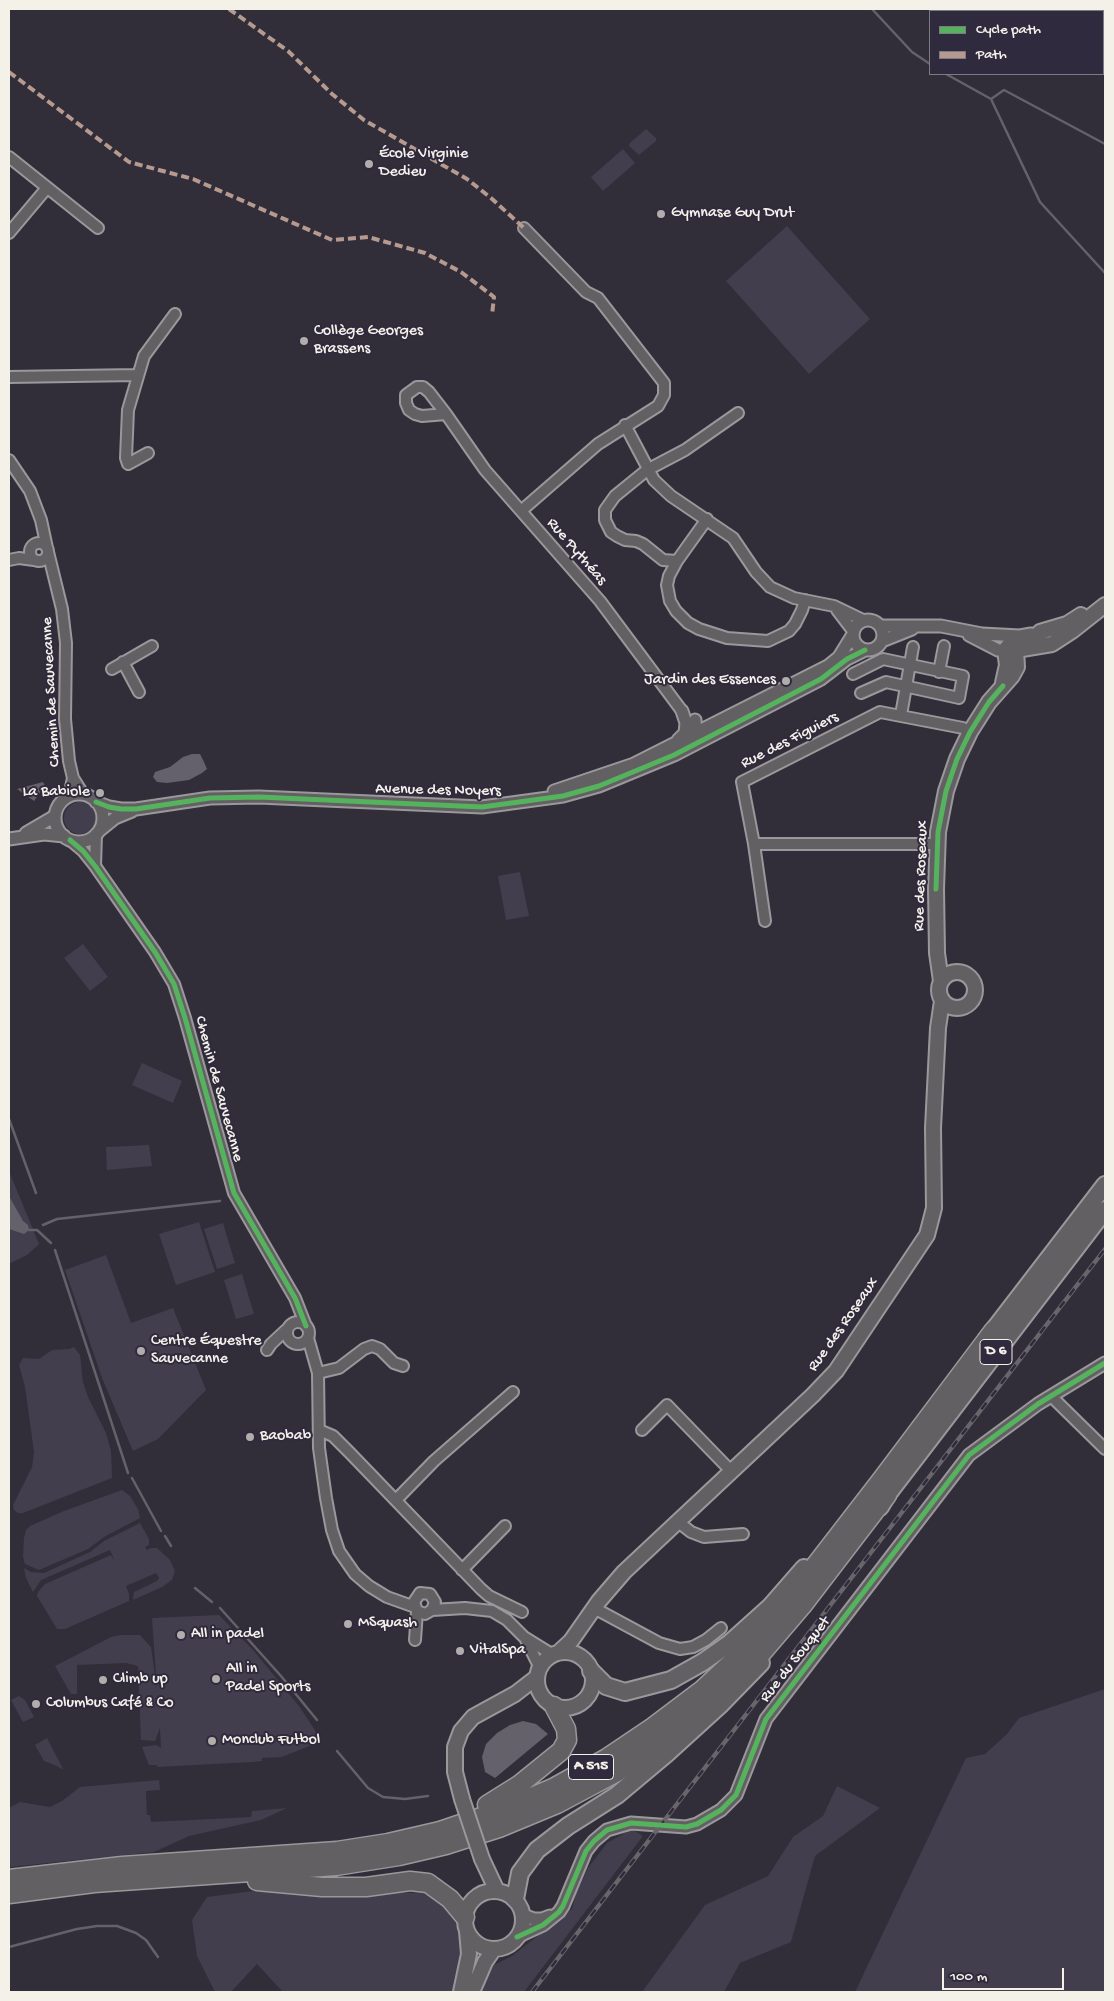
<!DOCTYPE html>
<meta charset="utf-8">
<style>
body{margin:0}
#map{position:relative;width:1114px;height:2001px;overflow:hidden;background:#312e39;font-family:"Gochi Hand",sans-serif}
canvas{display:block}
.frame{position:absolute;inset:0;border:10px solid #f4f1e8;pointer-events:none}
.legend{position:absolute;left:929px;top:10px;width:175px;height:65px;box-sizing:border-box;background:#2f2a3d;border:1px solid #7e7a81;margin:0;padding:6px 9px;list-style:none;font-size:15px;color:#f4f1e8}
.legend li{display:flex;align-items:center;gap:10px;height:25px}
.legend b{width:25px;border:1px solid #7e7a81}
.scale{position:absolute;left:942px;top:1968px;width:122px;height:22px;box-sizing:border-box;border:2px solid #f4f1e8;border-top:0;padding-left:6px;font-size:15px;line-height:18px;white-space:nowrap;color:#f4f1e8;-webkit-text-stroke:4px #2f2a3d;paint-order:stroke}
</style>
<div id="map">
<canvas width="1114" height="2001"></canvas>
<div class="frame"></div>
<ul class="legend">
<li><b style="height:6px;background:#56b35d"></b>Cycle path</li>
<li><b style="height:6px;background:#b69a8f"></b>Path</li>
</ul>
<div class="scale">100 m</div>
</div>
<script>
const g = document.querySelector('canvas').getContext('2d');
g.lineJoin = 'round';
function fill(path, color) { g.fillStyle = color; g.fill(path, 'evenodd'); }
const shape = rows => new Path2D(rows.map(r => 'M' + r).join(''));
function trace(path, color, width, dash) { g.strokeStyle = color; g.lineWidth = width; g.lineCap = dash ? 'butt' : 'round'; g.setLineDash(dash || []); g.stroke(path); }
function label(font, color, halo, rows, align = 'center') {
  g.font = font + ' "Gochi Hand",sans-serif'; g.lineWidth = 4; g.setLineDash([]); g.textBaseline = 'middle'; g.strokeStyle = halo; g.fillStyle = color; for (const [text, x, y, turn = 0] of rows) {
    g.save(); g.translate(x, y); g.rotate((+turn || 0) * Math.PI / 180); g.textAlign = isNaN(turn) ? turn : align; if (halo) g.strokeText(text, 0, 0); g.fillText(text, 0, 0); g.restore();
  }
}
const green = shape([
 [646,129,656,138,656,141,639,155,629,146,630,143],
 [623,149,635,163,603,191,591,177],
 [787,226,870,319,809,374,726,281],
 '64 818a16 16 0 1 1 32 0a16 16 0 1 1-32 0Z',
 [520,872,529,916,506,920,498,876],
 [83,944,108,977,90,991,64,958],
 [142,1063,182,1081,173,1103,132,1085],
 [149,1145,152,1166,107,1170,106,1147],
 [9,1171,39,1244,27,1255,9,1264],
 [199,1222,215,1272,176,1285,159,1234],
 [223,1223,235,1263,217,1269,204,1229],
 [106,1255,131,1323,173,1308,206,1390,158,1439,133,1451,102,1378,65,1270],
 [242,1274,254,1314,236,1319,224,1280],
 [74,1347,80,1355,83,1382,88,1397,106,1433,111,1451,112,1478,23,1513,18,1513,14,1510,13,1505,32,1467,34,1452,25,1387,19,1365,23,1358,39,1359,52,1350,69,1349],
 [122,1490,130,1496,138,1509,140,1518,104,1537,88,1549,39,1570,25,1564,23,1557,24,1538,26,1530,30,1526,64,1511],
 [140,1523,149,1539,149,1545,145,1547,147,1550,151,1548,157,1548,170,1560,175,1571,172,1580,162,1587,133,1600,134,1592,157,1581,159,1578,156,1573,126,1586,129,1594,129,1601,65,1629,57,1629,37,1596,38,1592,45,1584,111,1555,115,1562,110,1550,41,1580,33,1592,26,1578,24,1568,31,1572,44,1573,90,1552,104,1541],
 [219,1615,254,1651,299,1706,322,1741,282,1757,262,1758,262,1761,253,1762,157,1767,157,1765,149,1765,142,1747,156,1745,161,1748,160,1728,155,1741,141,1740,138,1666,126,1663,77,1665,77,1694,71,1694,55,1666,111,1637,120,1635,140,1635,151,1647,157,1690,152,1618],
 [1105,1689,1105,1992,855,1992,966,1758,985,1754,1007,1734,1019,1718],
 [19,1696,25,1700,34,1717,23,1722,11,1700],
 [47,1738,63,1769,62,1769,57,1766,44,1761,35,1745],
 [159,1780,160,1790,146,1791,147,1815,150,1815,151,1822,251,1817,252,1811,287,1808,261,1820,189,1836,154,1852,9,1867,9,1808,20,1802,50,1807,62,1801,80,1787],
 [837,1786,880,1808,815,1856,791,1942,740,1963,724,1992,642,1992,705,1905,768,1876,793,1837,823,1816],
 [632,1829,643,1836,524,1992,479,1992,494,1965,512,1956,572,1909,576,1894,588,1868,607,1843],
 [261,1890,416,1893,429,1890,456,1911,462,1932,463,1956,456,1992,283,1992,257,1964,231,1992,215,1992,197,1956,192,1920,207,1897]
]);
const water = shape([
 [192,754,200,754,204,762,207,769,202,773,189,780,167,783,157,782,153,777,155,772,170,767,183,757],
 [43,782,45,786,34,801,17,789],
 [9,1196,23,1221,28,1225,29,1230,24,1234,9,1229],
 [523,1721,536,1724,548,1734,495,1778,485,1772,482,1757,486,1744,497,1733,510,1725]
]);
const stream = shape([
 [872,9,912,52,930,64],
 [946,74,991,99,1040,202,1105,273],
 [991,99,1004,90,1105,144],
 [9,1119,36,1193],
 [43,1225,57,1219,220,1201],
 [29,1230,37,1230,51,1243],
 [55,1250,128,1473],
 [132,1478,161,1531],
 [165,1536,171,1546],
 [195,1588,212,1602],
 [220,1608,281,1676,317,1720],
 [337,1751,368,1788,383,1797,405,1799,428,1796],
 [9,1947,77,1929,97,1926,117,1926,136,1933,146,1940,158,1957]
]);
const minor = shape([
 [9,157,98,228],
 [9,233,46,189],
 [9,377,137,375],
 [446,414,422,416,415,414,409,410,406,403,406,395,417,387,423,387,429,392,446,414,485,470,600,601,682,711],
 [625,425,654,480,671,496,733,538,756,572,770,587,794,598,834,606,863,620],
 [148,453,128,464,126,458,128,410,144,356,175,314],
 [9,460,30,491,41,520,47,548],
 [521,511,598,444,658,406,664,395,664,383,598,298,586,292,524,228],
 [707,519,677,561,669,576,667,585,670,601,676,611,688,623,699,629,727,638,768,641,789,631,795,624,802,610,805,600],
 '30 552a9 9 0 1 1 18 0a9 9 0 1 1-18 0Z',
 [48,552,62,609,66,643,65,719,69,761,73,778,83,794],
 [9,560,19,558,34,560],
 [677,561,663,560,643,544,636,541,625,540,617,536,611,532,605,520,605,510,615,496,647,470,685,450,738,413],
 [837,610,853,631],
 [123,662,139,692],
 [112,669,152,646],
 [939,672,944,646],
 [853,674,883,659,963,676,959,698,886,682,861,693],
 [901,715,913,647],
 [69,796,73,778],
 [70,840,83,851,95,866,155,952,174,984,185,1018,234,1193,295,1298,306,1326],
 [754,844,765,921],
 [937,844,754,844,742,782,880,712,963,728,970,732],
 [95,866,96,834],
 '287 1333a11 11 0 1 1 22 0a11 11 0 1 1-22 0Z',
 [308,1338,318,1373,319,1448,326,1498,332,1530,339,1551,355,1574,369,1586,387,1597,415,1607],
 [267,1350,271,1344,286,1330],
 [318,1373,339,1368,364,1349,372,1346,380,1349,394,1363,403,1366],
 [1052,1397,1105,1449],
 [319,1430,333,1436,350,1453,481,1589,489,1596,522,1612],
 [642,1430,667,1405,731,1471],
 [396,1500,434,1461,513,1392],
 [677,1521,691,1532,704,1537,743,1534],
 [462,1570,505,1526],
 [594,1608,659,1643,680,1649,693,1647,706,1640,721,1628],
 [432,1610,465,1608,492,1611,507,1620,524,1637,553,1655],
 [415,1640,417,1611,414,1602,420,1593,430,1594,435,1602,432,1610,425,1614,417,1611],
 [526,1640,540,1668]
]);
const tertiary = shape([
 '853 635a15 15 0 1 1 30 0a15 15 0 1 1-30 0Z',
 [881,626,941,626,982,634,1020,636,1031,634],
 [969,635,998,650,1014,650],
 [882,641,912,629],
 [678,740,685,733,686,723,682,711],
 [692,740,696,734,695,720],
 [554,791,634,764,828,666,839,657,852,636],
 '55 818a24 24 0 1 1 48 0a24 24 0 1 1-48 0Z',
 [96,802,109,807,121,809,136,809,210,798,259,797,482,807,563,796,599,786,674,755,821,679,847,659,865,650],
 [99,831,115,818,132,811],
 [26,833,55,816],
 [9,839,44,834,64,836],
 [523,1915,534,1919,542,1919,550,1916],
 [517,1937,543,1925,559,1912,563,1906,586,1851,594,1841,607,1830,631,1823,686,1827,697,1824,721,1810,736,1795,766,1719,969,1455,1038,1404,1105,1363]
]);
const secondary = shape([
 [1003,683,1007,665,1005,650,1009,645,1033,639,1040,632,1067,624,1081,615],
 '939 990a18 18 0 1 1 36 0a18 18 0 1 1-36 0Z',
 [941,981,937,953,936,889,938,832,946,791,957,759,970,732,989,702,1012,676,1017,667,1016,650,1052,644,1072,631,1105,605],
 '537 1680a28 28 0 1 1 56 0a28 28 0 1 1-56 0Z',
 [558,1653,571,1641,599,1601,624,1572,813,1395,836,1371,927,1235,934,1208,933,1128,938,1028,942,1001],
 [462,1799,455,1772,455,1747,461,1731,473,1717,515,1694,537,1677],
 [482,1859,497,1891],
 '465 1920a29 29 0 1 1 58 0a29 29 0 1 1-58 0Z',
 [461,1992,469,1954,467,1931],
 [472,1992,485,1962,494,1949]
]);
const trunk = shape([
 [986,1340,1105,1185],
 [880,1507,887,1495,1105,1210],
 [591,1671,606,1686,625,1692,671,1680,703,1662,730,1643,770,1607,804,1568],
 [515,1899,520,1873,537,1850,568,1826,617,1795,666,1754,721,1704,761,1663]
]);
const motorway = shape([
 [487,1805,519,1785,561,1751,567,1740,566,1729,554,1706],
 [9,1879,122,1866,337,1851,388,1843,440,1831,496,1812,553,1788,607,1758,653,1727,702,1690,747,1648,787,1602,882,1479,994,1330],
 [257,1881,322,1887,366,1887,410,1881,428,1883,450,1899,465,1917],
 [9,1894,94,1883,336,1866,399,1856,446,1845,499,1828,557,1804,619,1771,663,1740,761,1654,802,1606,887,1495]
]);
const rail = shape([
 [532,1992,1105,1249]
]);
const secondaryBridge = shape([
 [462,1799,482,1859]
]);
const quiet = shape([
 [229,9,288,51,332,94,364,120,467,179,491,198,524,228],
 [9,72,129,162,193,179,332,240,368,237,425,253,461,272,494,297,492,315]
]);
const cycleway = shape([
 [96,802,109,807,121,809,136,809,210,798,259,797,482,807,563,796,599,786,674,755,821,679,847,659,865,650],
 [70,840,83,851,95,866,155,952,174,984,185,1018,234,1193,295,1298,306,1326],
 [936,889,938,832,946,791,957,759,970,732,989,702,1003,686],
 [517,1937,543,1925,559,1912,563,1906,586,1851,594,1841,607,1830,631,1823,686,1827,697,1824,721,1810,736,1795,766,1719,969,1455,1038,1404,1105,1363]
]);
const markers = [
 [369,164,5,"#b0adab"],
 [661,214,5,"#b0adab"],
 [304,341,5,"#b0adab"],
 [786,681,5,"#b0adab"],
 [100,793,5,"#b0adab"],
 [141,1351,5,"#b0adab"],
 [250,1437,5,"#b0adab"],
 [348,1624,5,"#b0adab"],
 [181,1635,5,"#b0adab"],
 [460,1651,5,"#b0adab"],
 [216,1679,5,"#b0adab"],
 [103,1680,5,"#b0adab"],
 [36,1704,5,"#b0adab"],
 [212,1741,5,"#b0adab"]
];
const shields = [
 [996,1352,32],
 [591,1767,45]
];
const shieldNames = [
 ["D 6",996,1352],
 ["A 515",591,1767]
];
const poiNames = [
 ["École Virginie",379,155],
 ["Dedieu",379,173],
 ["Gymnase Guy Drut",671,214],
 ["Collège Georges",314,332],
 ["Brassens",314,350],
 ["Jardin des Essences",776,681,"right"],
 ["La Babiole",90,793,"right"],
 ["Centre Équestre",151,1342],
 ["Sauvecanne",151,1360],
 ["Baobab",260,1437],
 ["MSquash",358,1624],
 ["All in padel",191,1635],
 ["VitalSpa",470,1651],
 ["All in",226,1670],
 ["Padel Sports",226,1688],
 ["Climb up",113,1680],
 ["Columbus Café & Co",46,1704],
 ["Monclub Futbol",222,1741]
];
const streetNames = [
 ["Rue Pythéas",576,552,49],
 ["Chemin de Sauvecanne",52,692,-93],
 ["Rue des Figuiers",790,741,-27],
 ["Avenue des Noyers",438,791,1],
 ["Rue des Roseaux",922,876,-88],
 ["Chemin de Sauvecanne",218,1089,75],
 ["Rue des Roseaux",844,1325,-55],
 ["Rue du Souquet",796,1660,-52]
];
fill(green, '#423e4d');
fill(water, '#65616b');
trace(stream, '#65616b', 2.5);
trace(minor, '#9a989b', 14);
trace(tertiary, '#9a989b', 15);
trace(secondary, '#9a989b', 18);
trace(trunk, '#9a989b', 20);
trace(motorway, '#9a989b', 21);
trace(minor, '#626063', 10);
trace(tertiary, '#626063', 11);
trace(secondary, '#626063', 14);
trace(trunk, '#626063', 16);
trace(motorway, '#626063', 18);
trace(rail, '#68666b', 4.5);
trace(rail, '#2f2a3d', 2.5, [8]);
trace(secondaryBridge, '#9a989b', 18, []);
trace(secondaryBridge, '#626063', 14);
trace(quiet, '#b69a8f', 4, [8, 4]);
trace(cycleway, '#56b35d', 5);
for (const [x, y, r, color] of markers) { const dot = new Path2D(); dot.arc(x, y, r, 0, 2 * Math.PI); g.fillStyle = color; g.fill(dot); trace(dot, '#2f2a3d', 2); }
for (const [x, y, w] of shields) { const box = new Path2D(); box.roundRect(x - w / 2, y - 12.5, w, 25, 4); g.fillStyle = '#2f2a3d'; g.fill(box); trace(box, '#f4f1e8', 1); }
label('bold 15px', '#f4f1e8', null, shieldNames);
label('16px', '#f4f1e8', '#2f2a3d', poiNames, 'left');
label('16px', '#f4f1e8', '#2f2a3d', streetNames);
</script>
